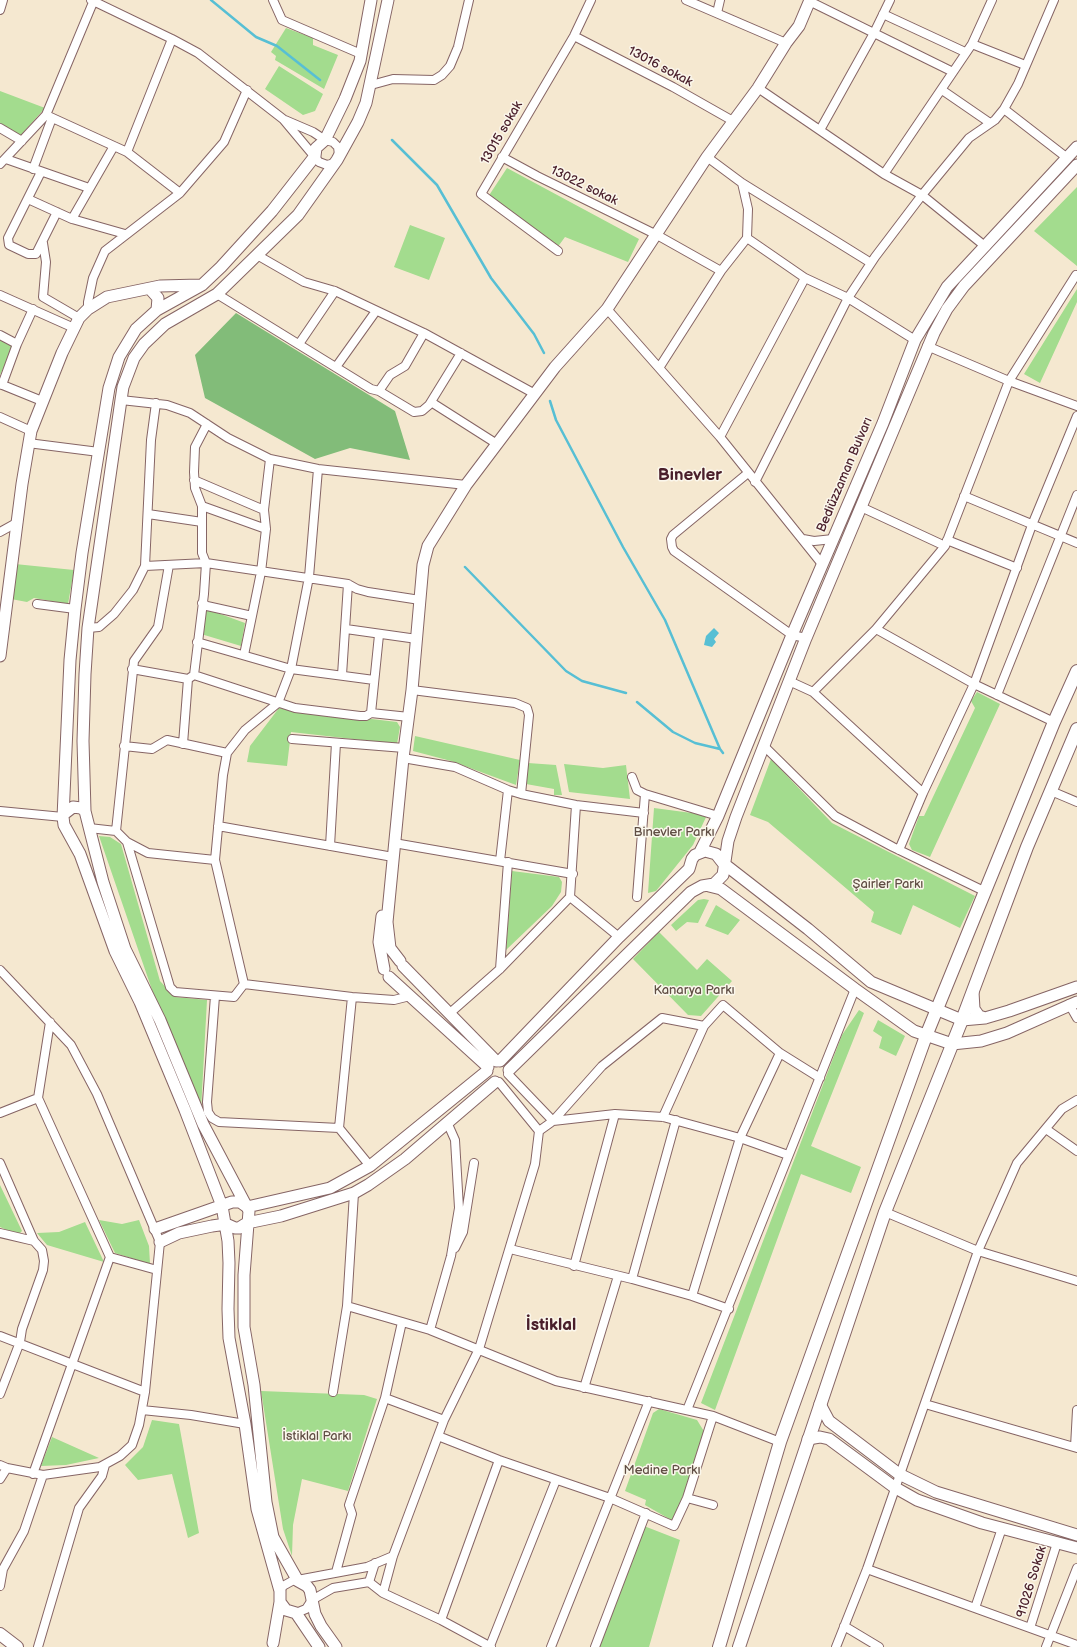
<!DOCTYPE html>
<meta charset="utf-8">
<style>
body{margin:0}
canvas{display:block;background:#f5e8d0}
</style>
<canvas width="1077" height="1647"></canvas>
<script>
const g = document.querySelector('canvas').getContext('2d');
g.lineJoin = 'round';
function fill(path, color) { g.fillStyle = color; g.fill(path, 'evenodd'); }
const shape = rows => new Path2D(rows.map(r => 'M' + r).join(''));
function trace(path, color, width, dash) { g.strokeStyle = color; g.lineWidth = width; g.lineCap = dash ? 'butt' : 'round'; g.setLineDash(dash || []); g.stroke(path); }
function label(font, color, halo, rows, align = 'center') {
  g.font = font + ' "Balsamiq Sans",sans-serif'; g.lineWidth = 3; g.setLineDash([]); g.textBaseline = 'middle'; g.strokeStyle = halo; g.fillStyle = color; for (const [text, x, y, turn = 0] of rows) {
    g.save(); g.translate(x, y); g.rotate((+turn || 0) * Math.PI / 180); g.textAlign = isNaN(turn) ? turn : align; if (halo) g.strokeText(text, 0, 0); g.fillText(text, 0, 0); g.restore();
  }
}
const green = shape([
 [286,28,313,38,313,45,338,55,324,89,275,60,276,56,271,52],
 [279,66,323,94,315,111,303,115,265,89],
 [0,91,45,108,20,136,0,124],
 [507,168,639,239,628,262,565,237,557,248,486,200],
 [1077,187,1077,266,1034,231],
 [410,225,445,238,429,280,394,267],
 [1077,289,1077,302,1040,383,1024,374],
 [0,339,14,346,0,375],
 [15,564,74,570,68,604,34,598,27,602,11,599],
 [204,608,245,623,241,646,201,634],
 [977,692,1000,704,930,857,912,850,909,844,919,816,924,816,975,708,971,701],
 [279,708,397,722,400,727,397,744,291,732,287,766,247,762,250,746],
 [415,736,520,760,516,785,451,761,413,751],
 [771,759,832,823,975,896,960,928,913,905,901,935,871,922,874,912,768,822,750,815],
 [528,763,556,765,562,795,554,795,554,789,526,784],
 [564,764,603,768,626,765,630,799,569,792],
 [654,808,707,815,693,845,656,891,648,893],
 [99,836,110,837,121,844,160,981,175,997,207,1000,201,1110,160,1013],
 [512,871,559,877,562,882,561,892,552,906,506,950],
 [704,899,709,900,698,923,687,922,676,931,671,925,698,900],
 [716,905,740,920,728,935,705,926],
 [659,932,697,970,707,959,732,981,701,1016,688,1015,633,959],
 [859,1010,864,1013,811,1146,861,1167,851,1193,801,1174,715,1410,701,1403,842,1035],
 [878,1020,905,1036,896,1056,879,1048,882,1037,873,1031],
 [0,1185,22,1231,18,1235,0,1227],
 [99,1220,122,1224,139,1220,149,1246,150,1264,115,1253],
 [85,1222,104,1262,47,1245,37,1233,59,1232],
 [261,1391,364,1395,377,1399,348,1491,302,1479,293,1525,292,1556,283,1529],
 [659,1409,697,1420,705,1433,686,1490,673,1521,645,1505,646,1500,625,1491,653,1413],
 [152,1420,179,1424,199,1533,188,1538,172,1474,138,1480,125,1465,143,1447],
 [52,1437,99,1458,66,1465,41,1466],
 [644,1526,680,1540,649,1647,599,1647]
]);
const forest = shape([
 [236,313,395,411,410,460,350,448,315,459,205,398,195,355]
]);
const water = shape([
 [714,628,719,633,714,639,716,642,712,647,704,645,706,636]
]);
const stream = shape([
 [211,0,256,37,277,46,320,80],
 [392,140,437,185,491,278,534,334,544,353],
 [550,401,556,420,623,547,665,620,720,749,723,753],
 [465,567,566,671,582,681,626,693],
 [637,702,673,732,695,743,720,749]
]);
const street = shape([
 [91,0,172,39,198,53,283,119,319,162,327,165,335,163],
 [273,0,282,20,361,54],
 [686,0,786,43],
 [809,1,953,72],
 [0,10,3,0],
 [717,13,720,0],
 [883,14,965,52],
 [574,36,673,87,733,121],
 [972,44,1025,65],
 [371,85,393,79,434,80,442,75,450,66,458,47,469,0],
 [758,88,884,174,922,195,986,247],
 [942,90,990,123],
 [1004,109,1066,157],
 [46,115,127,152,180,193],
 [285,120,313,132,325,140,333,142,338,147,339,155],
 [0,128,22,141],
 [820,130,874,33,890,0],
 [127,152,172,39],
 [502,157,537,176,657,235,721,271],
 [707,157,742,183,871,263],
 [6,159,89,188],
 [0,164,46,115,94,0],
 [33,169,52,118],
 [41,172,8,238,9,245,28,254,36,254,57,212],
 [884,174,972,44,992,0],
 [28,199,72,219,125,234],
 [72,219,114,146],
 [747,238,805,278,848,298,915,340],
 [43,243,46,262,43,297,79,318],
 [558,251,481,194,574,36,591,0],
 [257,255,304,282,335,291,424,333,535,394],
 [217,294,371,389,379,391,414,412,422,411,429,405,461,353],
 [0,295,74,328],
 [88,309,88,302,93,278,105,251,180,193,224,142,247,90],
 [607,309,720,437,822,564],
 [0,335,17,344],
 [299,344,335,291],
 [927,346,1009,381,1077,406],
 [336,367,376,311],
 [659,368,721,271,747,238,748,209,742,183],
 [0,384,42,401],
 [2,385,17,344,33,309],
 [379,391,390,375,405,366,424,333],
 [121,400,167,405,190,413,228,438,270,459,318,469,466,485],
 [431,402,497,444],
 [0,417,31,431],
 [720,437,805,278],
 [28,443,99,452],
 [748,473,673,535,671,539,672,547,674,551,792,635,806,638],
 [194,480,264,510],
 [755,482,848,298,875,257,922,195,969,138,995,120,1004,109,1018,84,1054,0],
 [964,496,1077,543],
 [202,506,266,529],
 [861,507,945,546],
 [148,514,202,522],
 [0,532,18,522],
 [803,539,814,541,833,539],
 [947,540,1017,568],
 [145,566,151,440,156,403],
 [202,603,207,606,252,616],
 [37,604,75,609],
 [88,628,99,627,114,614,133,590,145,566,206,563,348,584,357,589,368,592,420,600],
 [346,629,417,639],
 [876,629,945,546,1009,381,1076,275],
 [197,642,291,669,374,680],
 [244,655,261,572,266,529,264,510,270,459],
 [132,669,188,679,194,675,295,708,360,716,366,716,371,713,409,717],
 [194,675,204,594,206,563,202,553,202,506,195,488,194,472,195,447,207,424],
 [342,675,348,584],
 [789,681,813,692,876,629,974,684,1054,722],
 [412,690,515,703,527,708,529,715,521,794],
 [813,692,923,793],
 [997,695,1077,495],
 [371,713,379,635],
 [292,739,404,748],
 [183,744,188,679],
 [124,746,152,749,167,740,227,753],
 [764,746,835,816,893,847,986,892],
 [403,758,455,767,508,790,521,794,576,805,644,813],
 [632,777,637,790,645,794,637,897],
 [1051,791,1077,802],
 [645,794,718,816],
 [0,811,63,817],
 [218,826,393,857],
 [89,828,116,831,127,842,148,853,215,860],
 [116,831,134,661,158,627,169,565],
 [127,842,170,987,175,992,234,997,244,984,215,860,223,775,227,753,245,730,278,703,291,669,309,577,318,469],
 [394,843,573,874],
 [330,846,336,743],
 [899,850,923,793,974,684,1032,525,1077,416],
 [500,861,508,790],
 [570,897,619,937],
 [500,969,508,862],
 [0,970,71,1045,97,1094,160,1242,145,1392,139,1425,132,1445,120,1456,100,1467,43,1475,7,1468,0,1465],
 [244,984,352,997,394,1000,410,996],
 [215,996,207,1102,208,1112,212,1118,219,1122,339,1128],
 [352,997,339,1128,370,1166],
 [1069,1004,1077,1018],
 [450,1013,500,969,570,897,576,805],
 [508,1074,553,1121],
 [499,1082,539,1131],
 [0,1113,38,1098],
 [663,1117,704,1026,723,1005,780,1053,820,1078],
 [553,1121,615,1114,663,1117,740,1138,788,1155],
 [1046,1129,1077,1151],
 [0,1163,34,1241,42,1250,44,1261,43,1270,22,1329,20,1342,0,1394],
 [885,1212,978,1251,1077,1281],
 [0,1233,34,1241],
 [455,1248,463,1232,474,1163],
 [510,1249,632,1279,692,1296,729,1309],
 [110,1257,157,1270],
 [574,1266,615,1114],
 [632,1279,676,1120],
 [692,1296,740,1138,780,1053],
 [347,1306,430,1330,556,1381,713,1416,780,1442],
 [430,1330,451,1256,459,1208,455,1140,447,1122],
 [0,1336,145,1392],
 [584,1388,618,1276],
 [333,1392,347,1306,354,1193],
 [385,1398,444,1420],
 [925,1404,1077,1448],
 [142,1410,191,1415,245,1424],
 [687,1410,855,989],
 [438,1436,499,1460,610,1498,674,1526,687,1498,713,1416],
 [1075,1447,1077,1410],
 [33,1474,110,1257,38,1098,50,1022],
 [0,1479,7,1468],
 [687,1498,713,1505],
 [867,1569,1077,1645],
 [336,1572,352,1514,349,1505,385,1398,402,1322],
 [369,1582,375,1563],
 [0,1586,3,1569,24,1531,43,1475],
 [280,1591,283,1586,292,1581,367,1567,393,1556],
 [383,1593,393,1556,444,1420,479,1349,535,1164,539,1131,553,1121,602,1066,662,1018,704,1026],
 [975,1608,1002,1528],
 [296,1613,306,1609,312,1600,333,1588,369,1582,383,1593,441,1620,491,1647],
 [441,1620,499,1460],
 [844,1626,879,1647],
 [1030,1628,1057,1543],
 [490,1646,556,1480],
 [38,1647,79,1508,102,1476,105,1465],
 [551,1647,649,1401],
 [595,1647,646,1513],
 [836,1647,867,1569,978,1251,1017,1163,1062,1109,1077,1100],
 [1046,1647,1077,1568]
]);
const secondary = shape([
 [150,289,158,298,157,310],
 [0,656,22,484,31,431,62,353,79,318,88,309,107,297,160,286,200,285],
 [64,814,73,807,81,808,85,811],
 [700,852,718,816,792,635,883,423,915,340,947,287,1077,147],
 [709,886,721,889,855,989,914,1031,952,1044,981,1041,1007,1033,1077,1002],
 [382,916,379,942,384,969],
 [400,961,390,948,387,922,403,758,412,690,423,565,428,546,466,485,555,367,607,309,707,157,758,88,786,43,799,26,810,0],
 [403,966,496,1061],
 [389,977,488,1067],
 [973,992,974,1009,979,1016,985,1018],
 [500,1061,619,937,689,869,692,859,695,855,705,851,716,854,723,863,808,929,871,982,962,1020,985,1018,1009,1011,1077,987],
 [509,1070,691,892,702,886,714,884,723,875,728,841,736,817,806,638,934,333,947,309,964,286,1077,165],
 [247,1207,330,1188,370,1166,487,1071],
 [155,1229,232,1202,240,1202,247,1207],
 [160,1242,179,1233,212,1226,226,1224,235,1228,239,1228,247,1223,281,1216,354,1193,368,1185,405,1159,495,1082],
 [820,1404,829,1421,899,1474,936,1492,1077,1535],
 [808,1439,820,1437,829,1439,894,1487,917,1500,982,1523,1077,1548],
 [273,1643,280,1602],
 [319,1647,296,1613,286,1610,280,1602,280,1591,257,1509,245,1424,229,1338,228,1309,229,1263,228,1241,222,1206,185,1110,140,1002,115,951,80,854,64,825,63,817,70,660,75,609,82,553,109,388,119,357,136,329,157,310,202,285,221,267,272,211,315,156,316,148,325,140,345,99,360,61,371,0],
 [336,1647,321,1626,315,1614,310,1590,307,1586,298,1581,273,1537,266,1502,254,1385,244,1327,244,1275,249,1211,203,1124,160,1020,125,949,103,882,85,811,83,741,85,674,88,628,121,400,123,387,134,358,144,344,165,324,217,294,257,255,298,215,337,160,358,122,366,103,388,0]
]);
const primary = shape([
 [0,1634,17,1647],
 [719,1647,780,1442,926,1036,1054,722,1077,671],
 [739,1647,885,1212,962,1020,1027,847,1077,729]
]);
const streetNames = [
 ["13016 sokak",660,67,28],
 ["13015 sokak",502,133,-60],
 ["13022 sokak",584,186,26],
 ["Bediüzzaman Bulvarı",845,475,-67],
 ["91026 Sokak",1032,1582,-73]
];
const parkNames = [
 ["Binevler Parkı",674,833],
 ["Şairler Parkı",888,885],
 ["Kanarya Parkı",694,991],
 ["İstiklal Parkı",317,1437],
 ["Medine Parkı",662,1471]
];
const districtNames = [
 ["Binevler",690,476],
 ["İstiklal",551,1326]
];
fill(green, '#a3dc8e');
fill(forest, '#82bc79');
fill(water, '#57bfd4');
trace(stream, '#57bfd4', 2.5);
trace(street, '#866565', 10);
trace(secondary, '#866565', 13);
trace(primary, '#866565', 14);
trace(street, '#fff', 8);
trace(secondary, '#fff', 11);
trace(primary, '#fff', 12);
label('13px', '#4a1f2b', '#fbf7ec', streetNames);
label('13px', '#604e44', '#fbf7ec', parkNames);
label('bold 17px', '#4a1f2b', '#fbf7ec', districtNames);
</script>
